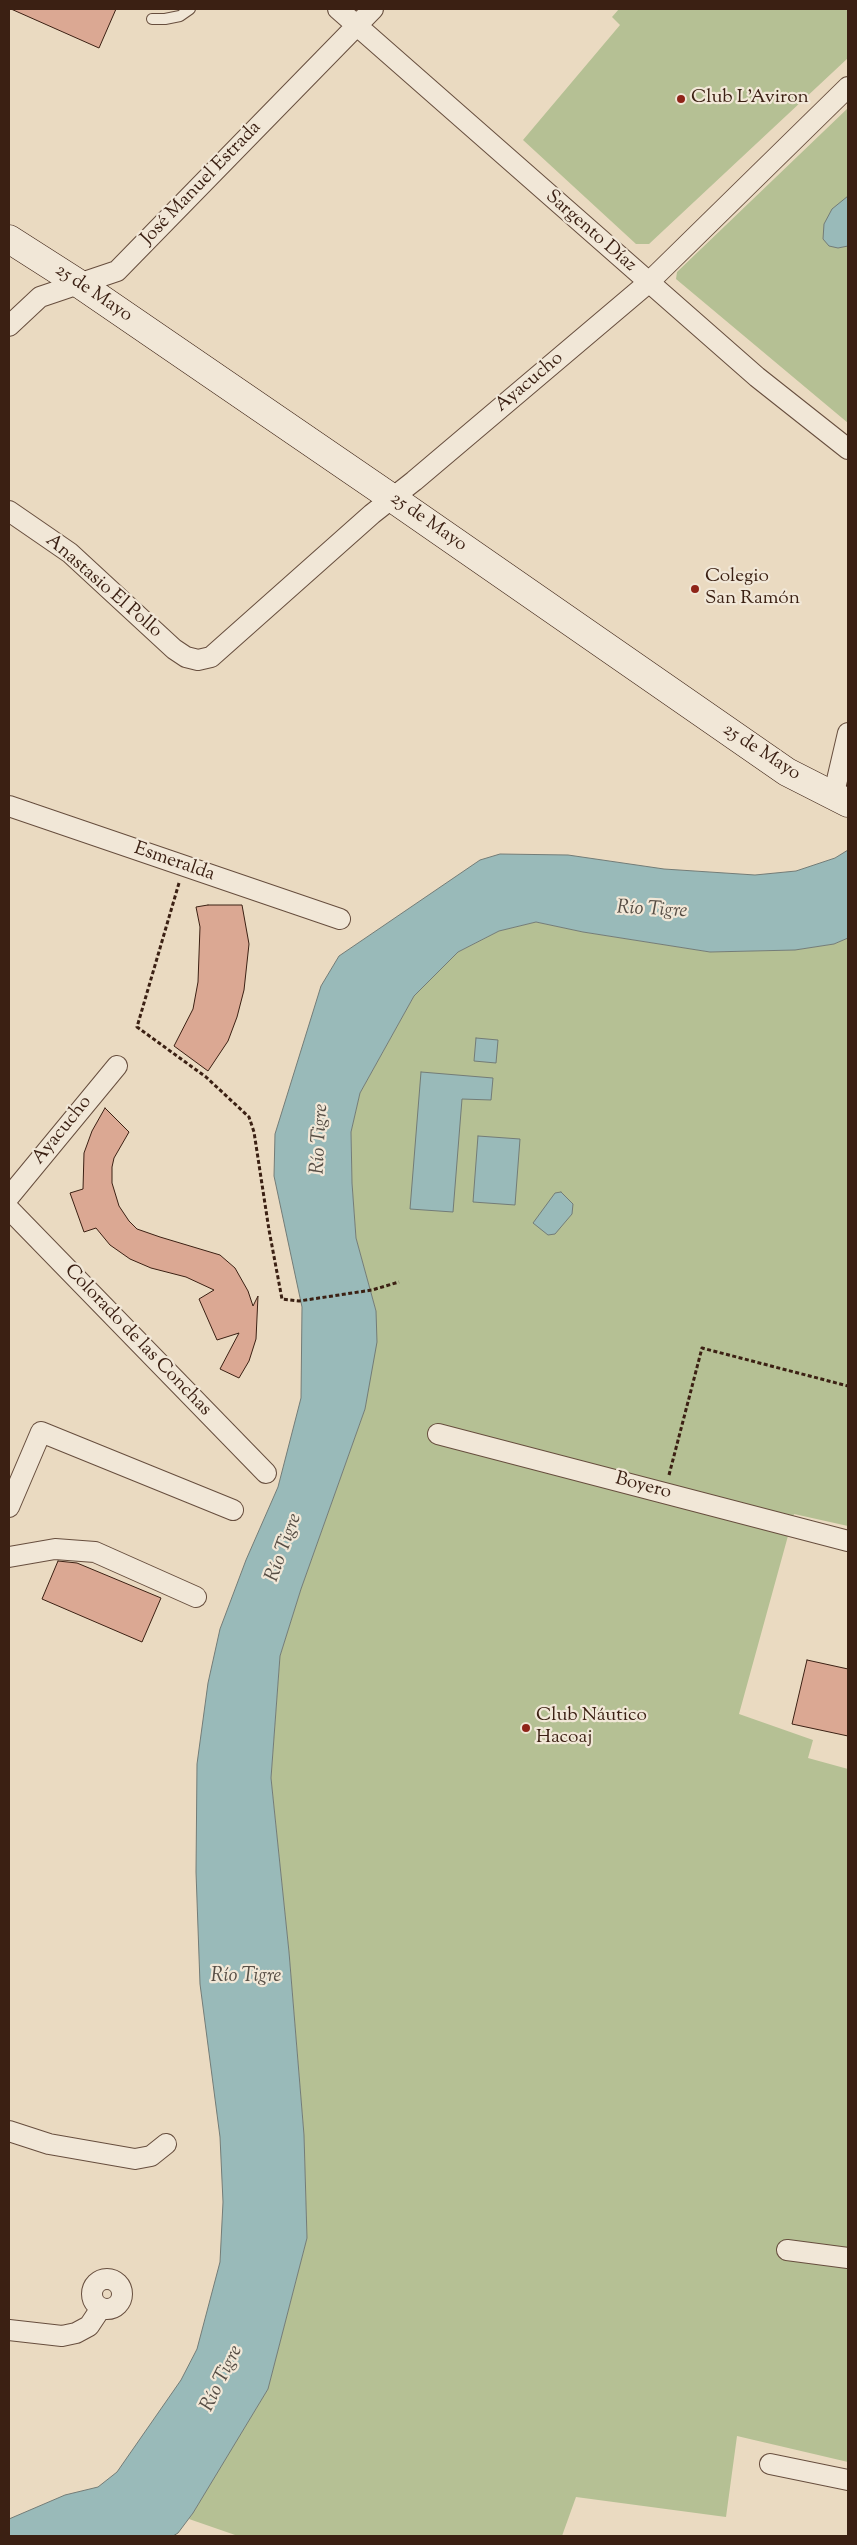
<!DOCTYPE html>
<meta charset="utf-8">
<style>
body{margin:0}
#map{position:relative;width:857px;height:2545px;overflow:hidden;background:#eadac1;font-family:"Sorts Mill Goudy",serif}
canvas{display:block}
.frame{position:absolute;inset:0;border:10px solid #3b2013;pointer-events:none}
</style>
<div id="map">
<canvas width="857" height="2545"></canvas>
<div class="frame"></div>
</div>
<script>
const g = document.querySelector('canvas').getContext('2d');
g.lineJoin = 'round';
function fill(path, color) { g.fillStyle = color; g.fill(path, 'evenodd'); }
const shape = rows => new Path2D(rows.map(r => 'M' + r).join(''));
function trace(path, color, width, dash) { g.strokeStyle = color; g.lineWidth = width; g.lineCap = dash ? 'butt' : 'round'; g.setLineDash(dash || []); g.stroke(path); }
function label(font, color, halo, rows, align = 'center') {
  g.font = font + ' "Sorts Mill Goudy",serif'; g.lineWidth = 4.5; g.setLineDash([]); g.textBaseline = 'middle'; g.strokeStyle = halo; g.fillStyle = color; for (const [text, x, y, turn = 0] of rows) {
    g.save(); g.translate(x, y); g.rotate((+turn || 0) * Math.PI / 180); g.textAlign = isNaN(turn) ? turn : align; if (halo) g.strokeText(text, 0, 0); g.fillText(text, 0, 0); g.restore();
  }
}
const green = shape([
 [619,9,848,9,848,58,649,244,636,244,523,140,620,25,612,17],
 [848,108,848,423,676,279,677,272],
 [536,922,583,932,710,952,795,950,834,944,848,938,848,1526,794,1514,739,1714,813,1740,808,1758,848,1769,848,2462,737,2436,726,2517,576,2497,562,2536,238,2536,189,2519,268,2389,307,2238,304,2135,289,1952,271,1778,280,1656,301,1589,365,1409,368,1389,376,1311,356,1238,352,1183,351,1132,360,1093,414,996,458,952,499,931]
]);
const water = shape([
 [848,196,848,246,838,248,829,246,823,239,824,224,832,209,848,196],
 [848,850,848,938,834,944,795,950,710,952,583,932,536,922,499,931,458,952,414,996,360,1093,351,1132,352,1183,356,1238,376,1311,377,1342,365,1409,301,1589,280,1656,271,1778,289,1952,304,2135,307,2238,268,2389,193,2513,178,2533,173,2536,9,2536,9,2519,65,2495,98,2487,117,2472,181,2380,197,2349,220,2262,223,2202,220,2137,200,1984,196,1872,197,1764,208,1683,220,1629,246,1560,278,1487,301,1398,302,1307,274,1176,275,1134,321,986,339,956,480,860,500,854,568,855,664,869,755,875,796,871,835,858,848,850],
 [476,1038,498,1040,496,1063,474,1061,476,1038],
 [421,1072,493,1078,491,1100,462,1099,453,1212,410,1209,421,1072],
 [478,1136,520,1139,515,1205,473,1202,478,1136],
 [561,1192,573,1204,572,1214,555,1234,548,1235,533,1223,555,1193,561,1192]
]);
const building = shape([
 [11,9,116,9,99,48,11,9],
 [208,905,242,905,249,944,244,990,237,1017,228,1041,208,1071,174,1046,193,1009,198,982,200,927,196,907,208,905],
 [105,1108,129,1132,114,1158,112,1167,112,1183,119,1206,129,1221,137,1229,160,1237,220,1255,235,1268,248,1291,253,1306,258,1296,256,1339,249,1361,239,1378,220,1369,239,1333,217,1340,199,1299,214,1290,186,1277,151,1268,130,1259,110,1245,96,1228,84,1232,70,1193,83,1189,84,1153,92,1131,105,1108],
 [58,1561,77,1563,161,1598,142,1642,42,1599,58,1561],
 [807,1660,848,1669,848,1736,792,1724,807,1660]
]);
const path = shape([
 [179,883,137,1027,206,1077,249,1117,254,1132,269,1230,282,1299,299,1301,372,1290,399,1282],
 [669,1475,702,1348,848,1386]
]);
const lane = shape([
 [152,19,165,19,180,16,190,9]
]);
const street = shape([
 [338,9,757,377,848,449],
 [9,326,40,297,117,271,373,9],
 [9,511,70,553,174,649,186,657,198,660,211,657,372,514,414,481,648,283,848,87],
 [833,797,848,733],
 [9,806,340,919],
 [9,1197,117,1066],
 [9,1209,266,1473],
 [438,1434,848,1541],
 [9,1507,41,1432,233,1510],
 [9,1557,55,1549,95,1552,196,1597],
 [9,2131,49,2144,135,2159,151,2156,166,2144],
 [787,2250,848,2258],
 '92 2294a15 15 0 1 1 30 0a15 15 0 1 1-30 0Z',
 [9,2330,62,2336,76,2333,89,2326,101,2308],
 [770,2464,848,2480]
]);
const secondary = shape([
 [9,239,81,285,392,498,787,772,848,803]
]);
const markers = [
 [681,99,5,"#8f2418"],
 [695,589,5,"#8f2418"],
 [526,1728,5,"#8f2418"]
];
const poiNames = [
 ["Club L'Aviron",691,99],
 ["Colegio",705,578],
 ["San Ramón",705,600],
 ["Club Náutico",536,1717],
 ["Hacoaj",536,1739]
];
const streetNames = [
 ["José Manuel Estrada",202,184,-46],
 ["Sargento Díaz",590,232,41],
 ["25 de Mayo",93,294,34],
 ["Ayacucho",530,383,-40],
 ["25 de Mayo",428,523,35],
 ["Anastasio El Pollo",103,587,41],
 ["25 de Mayo",761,753,33],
 ["Esmeralda",174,863,19],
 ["Ayacucho",63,1131,-51],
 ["Colorado de las Conchas",137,1341,46],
 ["Boyero",643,1487,15]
];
const waterNames = [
 ["Río Tigre",652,911,3],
 ["Río Tigre",321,1139,-87],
 ["Río Tigre",285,1548,-70],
 ["Río Tigre",246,1978],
 ["Río Tigre",223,2379,-64]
];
fill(green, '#b5c094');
fill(water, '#99bab9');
trace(water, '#737c77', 1);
fill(building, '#dba893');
trace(building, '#3b2013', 1);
trace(lane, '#674e3e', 12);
trace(street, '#674e3e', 22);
trace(secondary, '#3b2013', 29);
trace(path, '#3b2013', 3, [4, 2.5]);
trace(lane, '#f1e7d7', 10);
trace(street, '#f1e7d7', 20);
trace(secondary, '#f1e7d7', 28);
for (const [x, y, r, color] of markers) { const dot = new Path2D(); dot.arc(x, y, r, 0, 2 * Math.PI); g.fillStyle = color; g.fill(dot); trace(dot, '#f1e7d7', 2); }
label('19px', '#3b2013', '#f1e7d7', poiNames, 'left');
label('19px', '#3b2013', '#f1e7d7', streetNames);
label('italic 20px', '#574e45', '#f1e7d7', waterNames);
</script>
